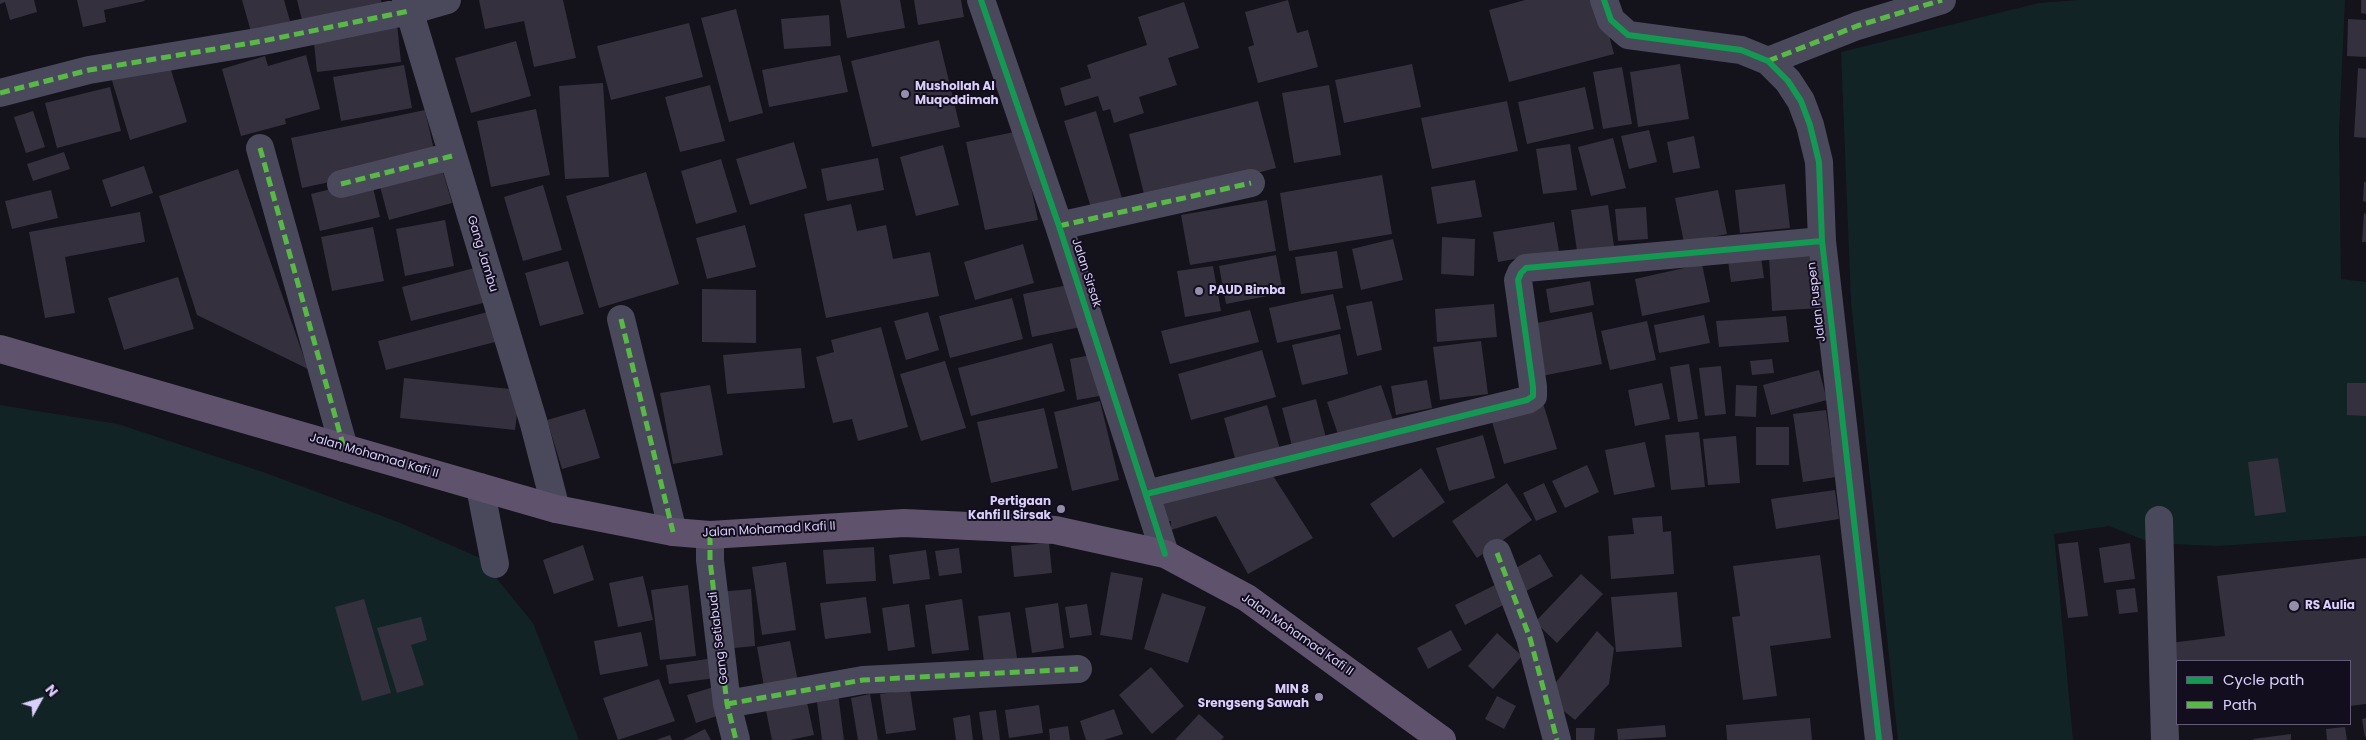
<!DOCTYPE html>
<html>
<head>
<meta charset="utf-8">
<style>
  body { margin:0 }
  #map { position:relative; width:2366px; height:740px; overflow:hidden; background:#14121a; font-family:Poppins,sans-serif }
  canvas { display:block }
  .legend { position:absolute; left:2176px; top:660px; width:175px; height:65px; box-sizing:border-box; background:#130e1e; border:1px solid #635b76; margin:0; padding:6px 9px; list-style:none; font-size:15px; color:#dacffb }
  .legend li { display:flex; align-items:center; gap:10px; height:25px }
  .legend b { width:25px; border:1px solid #635b76 }
  .north { position:absolute; left:15px; top:675px; width:50px; height:50px; -webkit-text-stroke:4px #130e1e; paint-order:stroke; rotate:51deg; font-size:14px; font-weight:700; line-height:20px; text-align:center; color:#dacffb }
  .north::after { content:''; display:block; margin:auto; width:18px; height:22px; background:#dacffb; clip-path:polygon(50% 0,100% 100%,50% 72%,0 100%) }
</style>
</head>
<body>
<div id="map">
<canvas width="2366" height="740"></canvas>
<ul class="legend">
<li><b style="height:6px;background:#139951"></b>Cycle path</li>
<li><b style="height:6px;background:#58b947"></b>Path</li>
</ul>
<div class="north">N</div>
</div>
<script>
const context = document.querySelector('canvas').getContext('2d');
context.lineJoin = 'round';
function paint(path, color) {
  context.fillStyle = color;
  context.fill(path, 'evenodd');
}
function toPath(rows) {
  const path = new Path2D();
  for (const r of rows) {
    path.moveTo(r[0], r[1]);
    for (let i = 2; i < r.length; i += 2) path.lineTo(r[i], r[i + 1]);
  }
  return path;
}
function stroke(path, color, width, dash) {
  context.strokeStyle = color;
  context.lineWidth = width;
  context.lineCap = dash ? 'butt' : 'round';
  context.setLineDash(dash || []);
  context.stroke(path);
}
function drawText(font, color, halo, rows, align = 'center') {
  context.font = font + ' Poppins,sans-serif';
  context.lineWidth = 4;
  context.setLineDash([]);
  context.textBaseline = 'middle';
  context.strokeStyle = halo;
  context.fillStyle = color;
  for (const [text, x, y, turn = 0] of rows) {
    context.save();
    context.translate(x, y);
    context.rotate((+turn || 0) * Math.PI / 180);
    context.textAlign = isNaN(turn) ? turn : align;
    if (halo) context.strokeText(text, 0, 0);
    context.fillText(text, 0, 0);
    context.restore();
  }
}
const green = toPath([
  [2080,0,2345,0,2339,131,2341,279,2366,282,2366,536,2218,546,2152,543,2109,526,2054,534,2073,740,1898,740,1851,302,1841,52,2039,3],
  [0,405,118,424,263,472,398,522,480,558,533,623,579,740,0,740]
]);
const building = toPath([
  [0,0,34,0,37,12,10,20,5,2,0,4],
  [77,0,144,0,145,1,104,10,106,22,83,27],
  [242,0,284,0,290,21,251,32],
  [297,0,381,0,383,10,304,28],
  [479,0,563,0,576,58,534,67,524,21,485,29],
  [840,0,900,0,905,28,847,38],
  [914,0,961,0,964,17,918,25],
  [1288,0,1297,33,1308,30,1318,67,1258,83,1248,47,1254,45,1245,12],
  [1525,0,1600,0,1614,54,1509,82,1489,10],
  [2361,0,2366,0,2366,14,2361,13],
  [1184,2,1199,48,1168,58,1177,85,1139,97,1144,113,1114,123,1110,109,1103,111,1098,96,1065,106,1060,88,1091,78,1087,65,1147,45,1138,17],
  [736,9,763,113,729,122,701,18],
  [829,15,831,46,784,49,781,19],
  [2348,19,2366,20,2366,57,2347,56],
  [689,23,703,77,611,100,597,46],
  [397,24,401,62,317,72,313,33],
  [939,40,960,127,872,147,851,61],
  [516,41,531,96,471,113,455,58],
  [306,55,320,109,285,119,286,124,241,136,222,69,265,56,268,66],
  [840,55,848,92,769,107,762,70],
  [167,57,187,122,130,140,110,74],
  [1412,64,1421,107,1344,123,1335,80],
  [1680,64,1689,119,1638,127,1630,72],
  [404,65,412,108,341,121,333,77],
  [1622,67,1632,124,1603,129,1593,72],
  [2358,68,2366,69,2366,138,2354,137],
  [603,83,609,177,565,179,559,86],
  [710,85,725,141,680,152,665,97],
  [1329,85,1341,155,1294,163,1282,93],
  [110,87,121,131,57,148,45,103],
  [1585,87,1594,129,1527,144,1518,102],
  [1258,101,1276,168,1146,202,1129,134],
  [1507,101,1518,151,1432,169,1421,118],
  [536,109,550,175,491,187,477,121],
  [425,110,436,159,302,188,291,138],
  [33,111,45,147,26,153,14,117],
  [1096,111,1124,205,1093,214,1064,121],
  [1649,130,1657,162,1629,169,1621,136],
  [1019,131,1038,220,985,230,966,142],
  [1694,136,1700,168,1673,173,1667,142],
  [1613,138,1626,188,1591,196,1578,147],
  [794,142,807,188,750,205,736,159],
  [1570,144,1577,190,1543,194,1536,149],
  [943,145,959,205,916,216,900,157],
  [64,152,70,169,33,181,27,164],
  [878,158,884,190,827,201,821,169],
  [721,159,737,212,696,224,681,171],
  [440,162,452,203,389,220,378,179],
  [144,166,153,193,111,207,102,180],
  [238,169,308,369,197,315,159,196],
  [646,172,679,284,599,308,566,196],
  [1382,175,1392,234,1289,251,1280,193],
  [371,179,380,217,320,231,311,194],
  [1475,180,1482,217,1437,224,1431,187],
  [2364,182,2366,182,2366,202,2363,201],
  [1785,184,1790,228,1740,233,1735,190],
  [543,185,562,250,523,261,504,197],
  [51,190,58,218,12,229,5,201],
  [1718,190,1727,234,1684,243,1675,198],
  [1267,200,1276,251,1190,265,1181,215],
  [851,204,857,231,886,225,893,259,930,252,939,296,826,318,804,214],
  [1608,205,1614,246,1577,251,1571,210],
  [1646,207,1648,239,1618,241,1615,209],
  [140,212,145,242,65,257,75,313,45,318,29,232],
  [2364,213,2366,214,2366,242,2362,242],
  [445,220,454,266,405,276,396,229],
  [1554,222,1559,251,1498,262,1493,232],
  [745,225,756,267,707,279,696,238],
  [373,227,384,281,332,291,321,237],
  [1442,237,1475,239,1474,276,1441,274],
  [1393,239,1403,280,1361,290,1352,249],
  [1023,244,1034,283,975,300,964,262],
  [1337,251,1343,288,1301,294,1295,257],
  [1817,254,1820,308,1772,311,1769,257],
  [1276,255,1283,293,1226,304,1219,266],
  [1761,257,1764,278,1731,282,1728,261],
  [568,261,584,314,540,326,525,273],
  [1702,264,1710,302,1642,316,1635,279],
  [1213,266,1221,311,1185,317,1177,271],
  [478,267,487,302,411,321,402,287],
  [178,277,194,329,124,350,108,298],
  [1590,281,1594,305,1550,313,1546,289],
  [1073,284,1081,327,1032,337,1023,294],
  [702,289,756,290,756,343,702,342],
  [1333,294,1341,329,1277,343,1269,308],
  [1012,298,1023,339,950,358,939,316],
  [1372,301,1382,350,1357,356,1346,306],
  [1494,304,1497,337,1437,342,1435,309],
  [495,310,503,340,386,370,378,341],
  [1250,310,1259,342,1170,364,1161,331],
  [928,312,939,350,906,360,894,321],
  [1592,312,1602,364,1537,377,1527,325],
  [1704,315,1710,343,1659,353,1654,325],
  [1786,316,1789,342,1719,347,1716,321],
  [1647,321,1656,360,1610,370,1601,331],
  [881,327,908,427,858,441,852,419,833,423,816,357,834,352,831,340],
  [1340,334,1348,374,1302,385,1292,345],
  [1481,341,1488,394,1440,400,1433,347],
  [1052,343,1065,391,971,416,958,368],
  [801,348,805,388,727,394,723,355],
  [1262,350,1276,397,1191,420,1178,374],
  [1097,354,1105,395,1077,400,1070,359],
  [1772,359,1774,373,1752,375,1750,361],
  [945,361,966,428,921,441,900,374],
  [1689,364,1698,419,1678,422,1670,367],
  [1721,366,1726,414,1705,416,1699,368],
  [1819,370,1827,400,1771,415,1763,385],
  [404,378,520,390,515,430,400,418],
  [1427,380,1432,408,1396,415,1391,386],
  [1662,383,1670,419,1635,426,1628,390],
  [2347,383,2366,383,2366,416,2347,415],
  [710,385,723,455,673,464,660,393],
  [1381,385,1393,420,1339,437,1327,402],
  [1736,385,1757,386,1756,417,1735,416],
  [1316,399,1326,438,1292,446,1282,408],
  [1100,401,1119,480,1072,491,1054,412],
  [1543,403,1557,449,1504,464,1491,418],
  [1267,405,1280,449,1236,462,1224,418],
  [1044,408,1058,468,991,483,977,422],
  [585,409,600,458,562,469,547,420],
  [1826,410,1836,477,1803,482,1793,414],
  [1756,427,1789,427,1789,465,1756,465],
  [1699,432,1705,487,1671,490,1665,435],
  [1483,435,1495,478,1449,491,1436,448],
  [1736,436,1740,483,1708,485,1703,439],
  [1645,442,1655,487,1614,495,1605,450],
  [2278,458,2286,512,2255,516,2248,462],
  [1587,465,1599,492,1565,508,1552,481],
  [1268,468,1313,538,1248,574,1216,516,1171,530,1171,521,1156,521,1155,493],
  [1421,468,1445,502,1393,538,1370,504],
  [1507,483,1532,520,1477,558,1452,521],
  [1544,483,1557,512,1536,521,1523,493],
  [1835,490,1839,519,1776,529,1771,499],
  [1662,516,1663,532,1671,531,1674,574,1611,579,1608,536,1634,534,1632,518],
  [2078,542,2088,616,2068,618,2058,544],
  [1049,543,1052,573,1014,577,1011,546],
  [2130,543,2135,579,2104,583,2099,548],
  [583,545,594,580,554,594,543,560],
  [874,547,876,581,826,584,823,550],
  [959,548,962,573,939,576,935,551],
  [926,550,930,579,893,584,889,555],
  [1540,554,1553,576,1521,594,1509,572],
  [1820,555,1831,638,1770,646,1777,696,1743,700,1732,617,1740,616,1733,566],
  [2366,558,2366,704,2350,706,2350,661,2177,661,2177,694,2170,643,2225,636,2217,576],
  [786,562,796,630,762,635,752,567],
  [1111,572,1143,578,1132,640,1100,635],
  [1581,574,1603,594,1557,643,1535,622],
  [643,576,653,620,618,627,609,583],
  [1499,583,1509,602,1465,625,1455,605],
  [688,585,696,656,660,660,651,590],
  [2135,588,2138,612,2119,614,2116,590],
  [751,589,755,646,724,649,719,592],
  [1677,592,1682,647,1616,652,1611,597],
  [1162,593,1206,607,1188,663,1144,649],
  [866,597,871,633,825,639,820,603],
  [364,599,391,693,362,701,335,607],
  [962,599,969,650,932,654,925,605],
  [1058,603,1064,648,1032,653,1025,608],
  [909,604,915,647,888,651,882,608],
  [1087,604,1092,635,1070,638,1065,607],
  [1010,612,1017,658,984,662,978,616],
  [421,617,427,640,411,645,424,685,397,693,377,628],
  [1451,630,1462,650,1428,669,1417,648],
  [1597,631,1614,648,1609,684,1575,720,1545,696],
  [641,632,648,666,600,675,594,641],
  [1497,633,1522,656,1493,689,1468,666],
  [790,641,798,682,764,687,757,647],
  [714,658,716,678,669,684,666,665],
  [1151,667,1184,706,1152,734,1119,695],
  [659,679,675,721,618,740,603,698],
  [714,687,723,714,696,723,687,695],
  [910,690,916,730,886,734,880,694],
  [805,693,814,735,790,740,772,740,764,701],
  [838,693,844,740,822,740,816,695],
  [870,694,878,740,858,740,851,698],
  [1497,696,1516,706,1504,729,1485,719],
  [1039,705,1043,733,1009,738,1005,710],
  [1114,709,1123,734,1104,740,1086,740,1080,721],
  [996,710,1000,740,983,740,979,712],
  [1199,714,1224,737,1221,740,1175,740],
  [970,715,973,740,956,740,953,718],
  [1810,718,1812,740,1727,740,1726,725],
  [2366,718,2366,737,2365,737,2362,719],
  [1665,725,1666,737,1618,740,1617,729],
  [1068,726,1070,740,1050,740,1049,729],
  [2345,727,2347,740,2327,740,2326,729],
  [1576,728,1595,728,1594,740,1576,740],
  [705,729,711,740,683,740],
  [2291,734,2291,740,2254,740,2253,739],
  [670,735,672,740,656,740]
]);
const minor = toPath([
  [406,0,534,424,556,509],
  [981,0,1059,226,1165,554],
  [1604,0,1611,20,1628,35,1741,50,1768,61,1788,81,1801,101,1810,125,1819,162,1822,241,1879,740],
  [1768,61,1857,26,1942,0],
  [0,93,89,70,263,41,409,11,447,0],
  [260,148,344,448],
  [341,184,452,156],
  [1059,226,1251,183],
  [621,319,673,532],
  [480,487,495,564],
  [1146,494,1527,400,1533,396,1533,387,1518,280,1521,273,1526,268,1822,241],
  [2159,520,2165,740],
  [710,535,710,560,727,704,736,740],
  [1497,553,1530,638,1557,740],
  [727,704,863,680,1078,669]
]);
const major = toPath([
  [0,349,556,509,673,532,710,535,904,523,1055,530,1165,554,1247,598,1442,740]
]);
const quiet = toPath([
  [1768,61,1857,26,1942,0],
  [0,93,89,70,263,41,409,11],
  [260,148,344,448],
  [341,184,452,156],
  [1059,226,1251,183],
  [621,319,673,532],
  [710,535,710,560,727,704,736,740],
  [1497,553,1530,638,1557,740],
  [727,704,863,680,1078,669]
]);
const cycleway = toPath([
  [981,0,1059,226,1165,554],
  [1604,0,1611,20,1628,35,1741,50,1768,61,1788,81,1801,101,1810,125,1819,162,1822,241,1879,740],
  [1146,494,1527,400,1533,396,1533,387,1518,280,1521,273,1526,268,1822,241]
]);
const markers = [
  [905,94,5,"#958dac"],
  [1199,291,5,"#958dac"],
  [1061,509,5,"#958dac"],
  [2294,606,6,"#958dac"],
  [1319,697,5,"#958dac"]
];
const poiNames = [
  ["Mushollah Al",915,87],
  ["Muqoddimah",915,101],
  ["PAUD Bimba",1209,291],
  ["Pertigaan",1051,502,"right"],
  ["Kahfi II Sirsak",1051,516,"right"],
  ["RS Aulia",2305,606],
  ["MIN 8",1309,690,"right"],
  ["Srengseng Sawah",1309,704,"right"]
];
const streetNames = [
  ["Gang Jambu",482,254,73],
  ["Jalan Sirsak",1086,273,72],
  ["Jalan Puspen",1817,302,-97],
  ["Jalan Mohamad Kafi II",374,456,16],
  ["Jalan Mohamad Kafi II",769,530,-3],
  ["Jalan Mohamad Kafi II",1297,635,35],
  ["Gang Setiabudi",719,638,-97]
];
paint(green, '#122326');
paint(building, '#34303d');
stroke(minor, '#4a485b', 28);
stroke(major, '#5f526c', 28);
stroke(quiet, '#58b947', 5, [10, 5]);
stroke(cycleway, '#139951', 6);
for (const [x, y, r, color] of markers) {
  const dot = new Path2D();
  dot.arc(x, y, r, 0, 2 * Math.PI);
  context.fillStyle = color;
  context.fill(dot);
  stroke(dot, '#130e1e', 2);
}
drawText('bold 12px', '#dacffb', '#130e1e', poiNames, 'left');
drawText('12px', '#dacffb', '#130e1e', streetNames);
</script>
</body>
</html>
